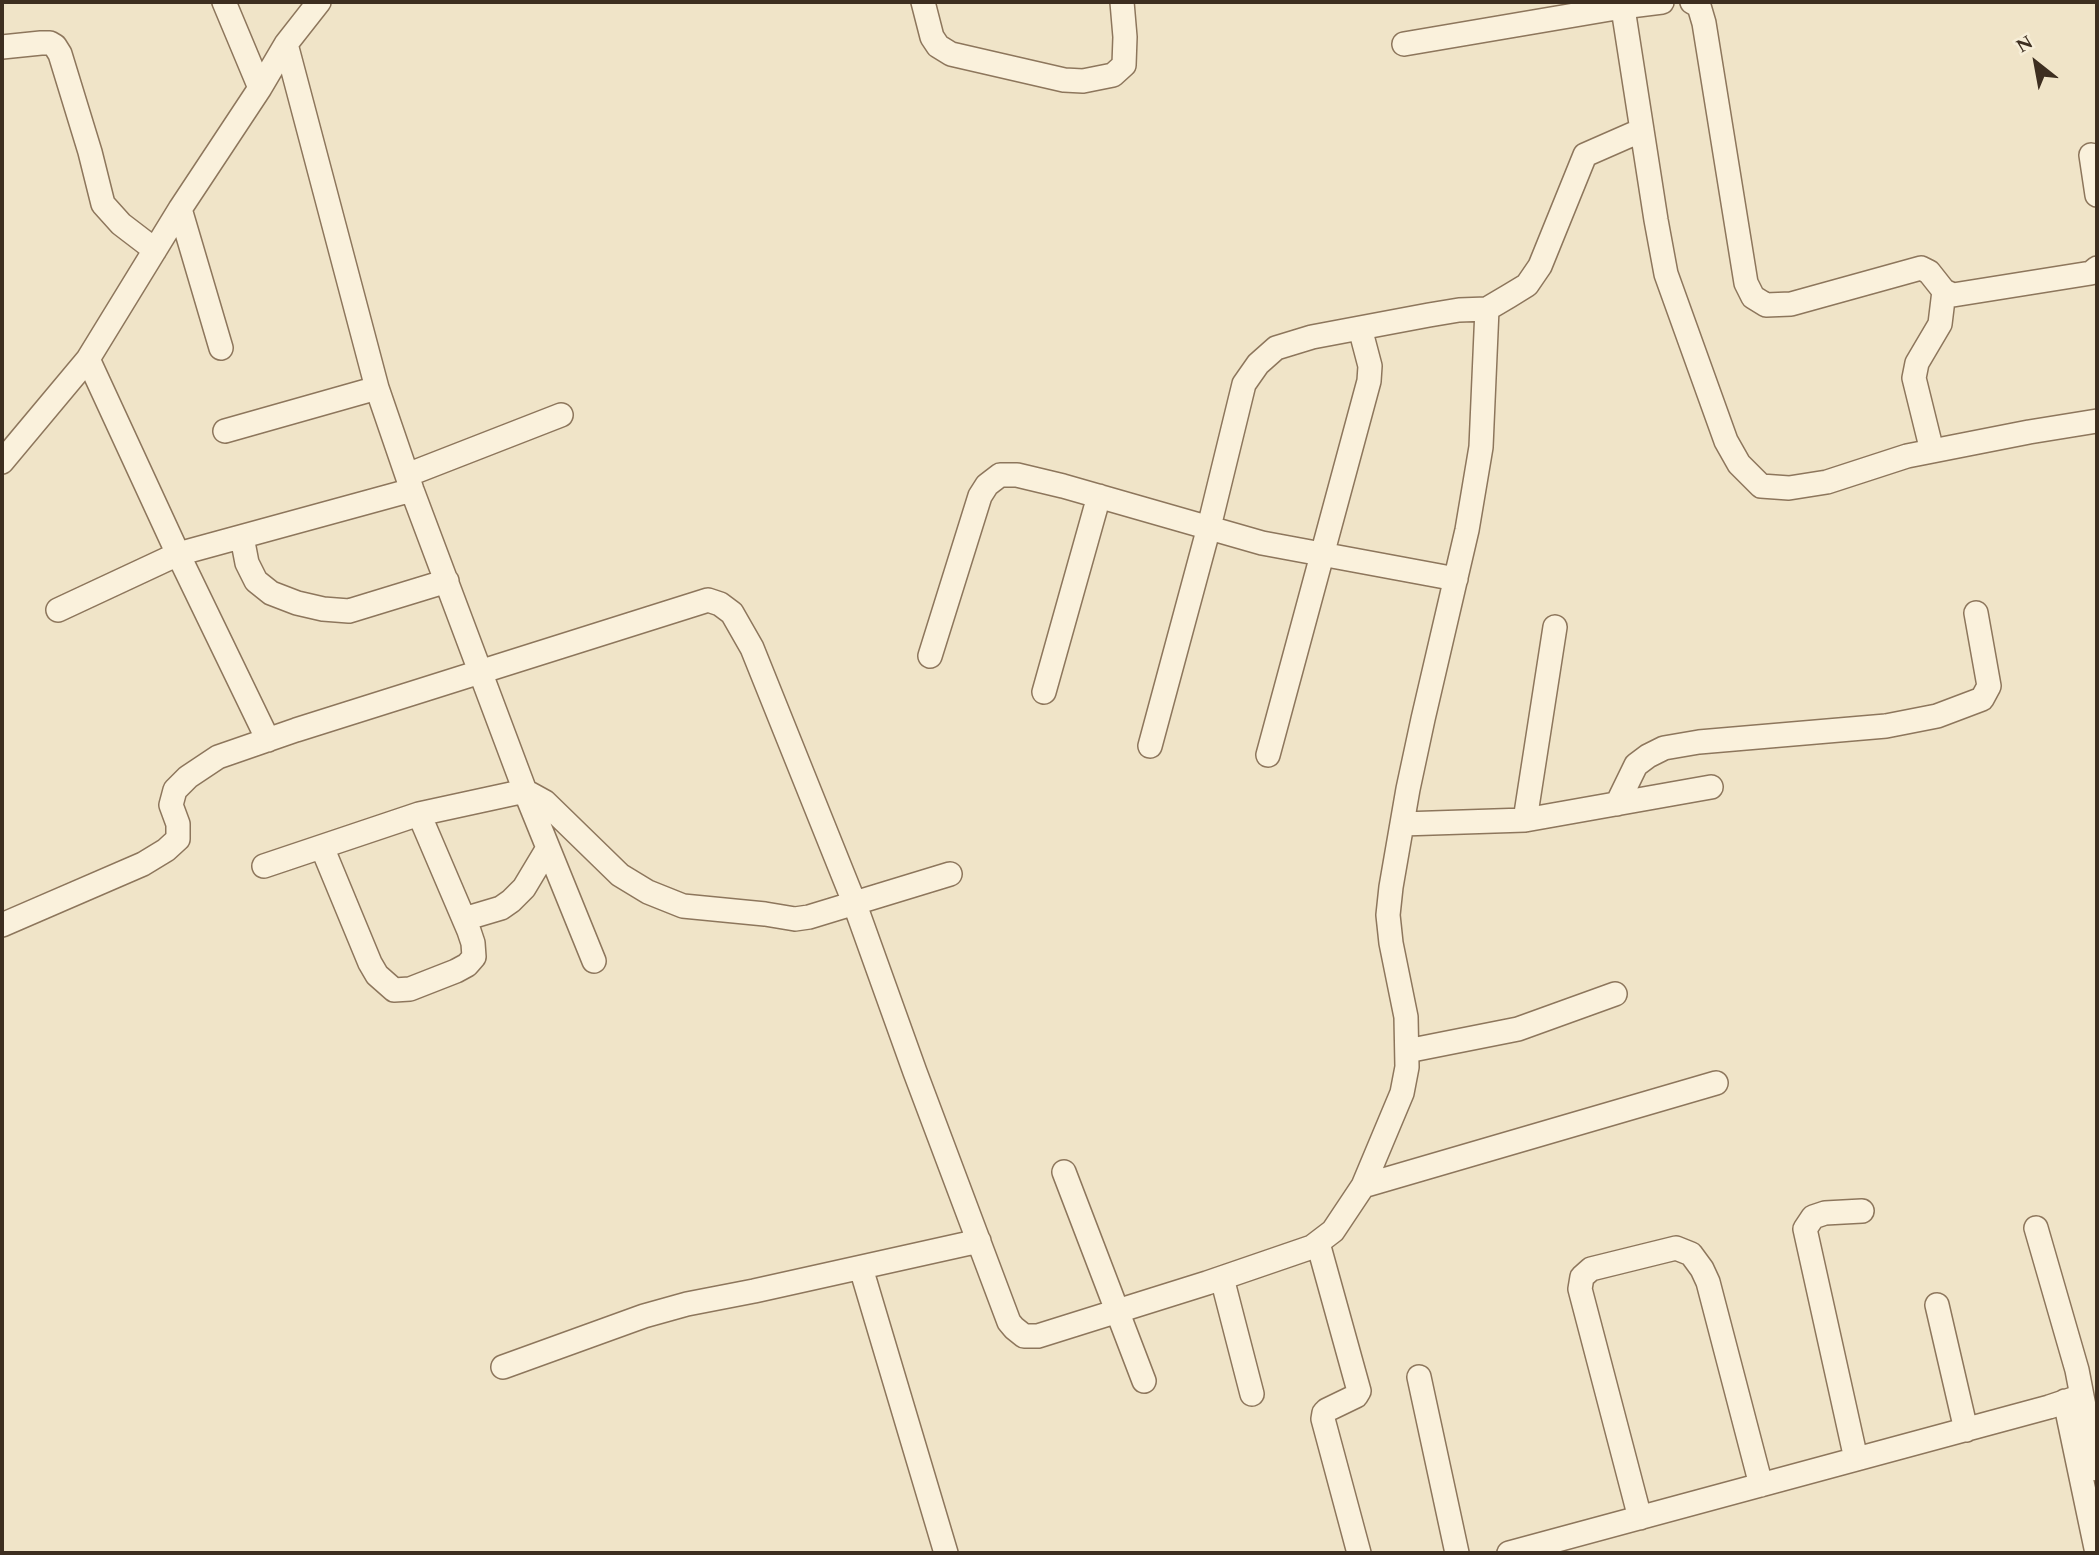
<!DOCTYPE html>
<html>
<head>
<meta charset="utf-8">
<style>
  body { margin:0 }
  #map { position:relative; width:2099px; height:1555px; overflow:hidden; background:#f0e4c8; font-family:Spectral,serif }
  canvas { display:block }
  .frame { position:absolute; inset:0; border:4px solid #3d2e20; pointer-events:none }
  .north { position:absolute; left:2001px; top:28px; width:70px; height:70px; -webkit-text-stroke:5px #f7eed8; paint-order:stroke; rotate:329deg; font-size:19px; font-weight:700; line-height:28px; text-align:center; color:#3d2e20 }
  .north::after { content:''; display:block; margin:auto; width:24px; height:32px; background:#3d2e20; clip-path:polygon(50% 0,100% 100%,50% 72%,0 100%) }
</style>
</head>
<body>
<div id="map">
<canvas width="2099" height="1555"></canvas>
<div class="frame"></div>
<div class="north">N</div>
</div>
<script>
const context = document.querySelector('canvas').getContext('2d');
context.lineJoin = 'round';
function toPath(rows) {
  const path = new Path2D();
  for (const r of rows) {
    path.moveTo(r[0], r[1]);
    for (let i = 2; i < r.length; i += 2) path.lineTo(r[i], r[i + 1]);
  }
  return path;
}
function stroke(path, color, width, dash) {
  context.strokeStyle = color;
  context.lineWidth = width;
  context.lineCap = dash ? 'butt' : 'round';
  context.setLineDash(dash || []);
  context.stroke(path);
}
const minor = toPath([
  [224,2,260,88],
  [923,2,932,37,938,46,951,54,1064,80,1083,81,1113,75,1124,65,1125,37,1122,2],
  [1622,2,1656,220,1666,274,1726,441,1739,464,1761,486,1789,488,1827,482,1907,456,2029,432,2097,421],
  [1692,2,1699,6,1704,23,1746,283,1753,297,1766,305,1791,304,1921,268,1929,272,1944,291,1953,295,2091,273,2097,268],
  [286,44,377,388,412,490,525,791,594,961],
  [1404,44,1622,7,1662,2],
  [2,47,41,43,50,43,55,46,60,54,90,152,103,204,121,224,155,250],
  [2091,155,2097,195],
  [180,209,221,348],
  [88,359,178,554,268,740],
  [225,431,377,388],
  [1932,451,1914,378,1917,363,1940,324,1944,291],
  [2,462,88,359,180,209,260,88,286,44,319,2],
  [407,475,561,415],
  [242,537,247,563,256,581,271,593,297,603,323,609,349,611,447,581],
  [58,610,178,554,412,490],
  [930,656,980,496,987,485,1000,475,1017,475,1063,486,1262,543,1456,579],
  [1044,692,1099,496],
  [1150,746,1209,527,1244,384,1258,364,1276,348,1312,337,1429,315,1459,310,1487,309,1509,296,1527,285,1540,266,1585,155,1642,130],
  [1268,755,1369,381,1370,366,1360,328],
  [1617,804,1636,765,1648,756,1664,748,1699,742,1886,726,1937,716,1982,699,1989,686,1976,613],
  [1525,820,1555,627],
  [1402,824,1525,820,1711,787],
  [322,847,370,963,377,975,394,990,410,989,456,971,467,965,474,957,473,943,469,931,419,814],
  [264,866,419,814,525,791,545,802,620,875,648,892,683,906,765,914,795,919,809,917,950,874],
  [464,919,501,908,511,901,524,888,548,848],
  [2,925,143,864,166,850,178,839,178,824,171,805,175,790,188,777,218,757,296,730,708,600,720,604,732,613,752,648,854,902,915,1072,1009,1322,1014,1328,1024,1336,1038,1336,1207,1283,1312,1247,1333,1231,1363,1186,1402,1093,1407,1067,1406,1017,1391,943,1388,915,1391,887,1408,789,1423,719,1467,530,1481,447,1487,309],
  [1407,1051,1518,1029,1615,994],
  [1064,1172,1144,1381],
  [1363,1186,1716,1083],
  [1318,1243,1359,1391,1356,1396,1327,1410,1324,1413,1323,1419,1359,1553],
  [861,1268,946,1553],
  [1222,1278,1252,1394],
  [1937,1305,1966,1430],
  [503,1367,644,1316,687,1304,754,1291,979,1241],
  [1419,1377,1457,1553],
  [2082,1396,2097,1469],
  [2065,1401,2097,1553],
  [1856,1459,1805,1229,1813,1217,1825,1213,1862,1211],
  [1640,1518,1580,1289,1582,1277,1591,1269,1676,1248,1691,1254,1702,1269,1708,1282,1761,1485],
  [1509,1553,2049,1407,2082,1396,2077,1370,2036,1228]
]);
stroke(minor, '#8d765c', 26);
stroke(minor, '#faf1dc', 23);
</script>
</body>
</html>
